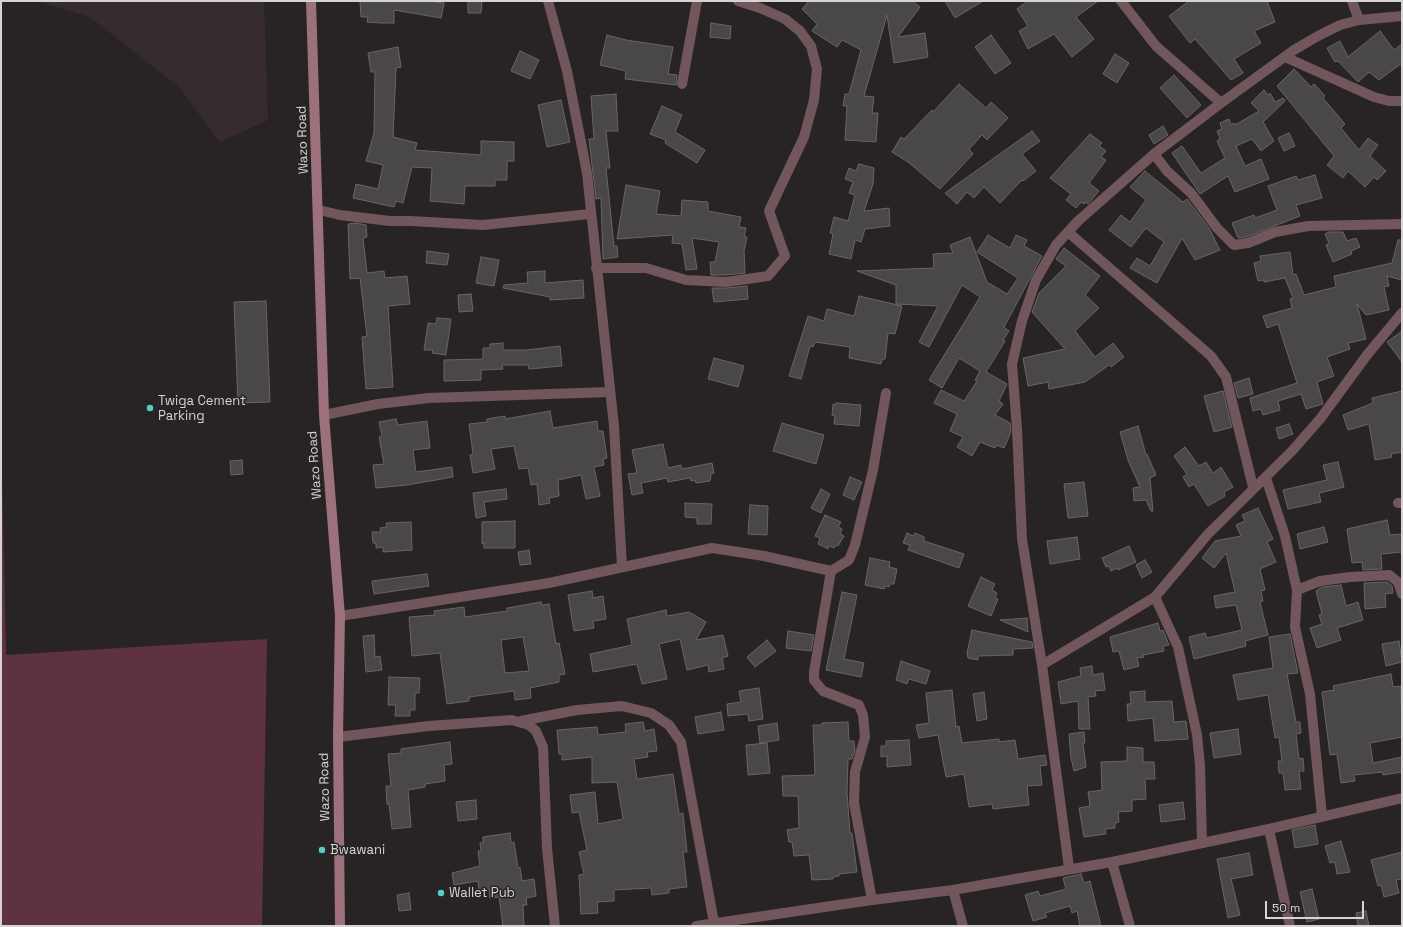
<!DOCTYPE html>
<html>
<head>
<meta charset="utf-8">
<style>
  body { margin:0 }
  #map { position:relative; width:1403px; height:927px; overflow:hidden; background:#282425; font-family:"Space Grotesk",sans-serif }
  canvas { display:block }
  .frame { position:absolute; inset:0; border:2px solid #d5d3d3; pointer-events:none }
  .scale { position:absolute; left:1265px; top:901px; width:99px; height:18px; box-sizing:border-box; border:2px solid #d5d3d3; border-top:0; padding-left:5px; font-size:12px; line-height:14px; white-space:nowrap; color:#d5d3d3; -webkit-text-stroke:3px #282425; paint-order:stroke }
</style>
</head>
<body>
<div id="map">
<canvas width="1403" height="927"></canvas>
<div class="frame"></div>
<div class="scale">50 m</div>
</div>
<script>
const context = document.querySelector('canvas').getContext('2d');
context.lineJoin = 'round';
function paint(path, color) {
  context.fillStyle = color;
  context.fill(path, 'evenodd');
}
function toPath(rows) {
  const path = new Path2D();
  for (const r of rows) {
    path.moveTo(r[0], r[1]);
    for (let i = 2; i < r.length; i += 2) path.lineTo(r[i], r[i + 1]);
  }
  return path;
}
function stroke(path, color, width, dash) {
  context.strokeStyle = color;
  context.lineWidth = width;
  context.lineCap = dash ? 'butt' : 'round';
  context.setLineDash(dash || []);
  context.stroke(path);
}
function drawText(font, color, halo, rows, align = 'center') {
  context.font = font + ' "Space Grotesk",sans-serif';
  context.lineWidth = 3;
  context.setLineDash([]);
  context.textBaseline = 'middle';
  context.strokeStyle = halo;
  context.fillStyle = color;
  for (const [text, x, y, turn = 0] of rows) {
    context.save();
    context.translate(x, y);
    context.rotate((+turn || 0) * Math.PI / 180);
    context.textAlign = isNaN(turn) ? turn : align;
    if (halo) context.strokeText(text, 0, 0);
    context.fillText(text, 0, 0);
    context.restore();
  }
}
const built = toPath([
  [37,1,264,1,268,120,220,142,179,87,90,17]
]);
const green = toPath([
  [1,431,6,655,267,639,262,926,1,926]
]);
const building = toPath([
  [360,1,430,1,444,3,441,18,394,10,394,23,381,23,367,22,368,17,361,17,360,1],
  [468,1,482,1,481,13,468,13,468,1],
  [809,1,913,1,920,7,898,37,925,33,928,57,894,63,887,15,864,96,874,97,872,113,878,113,876,142,845,140,847,106,843,106,845,94,849,94,861,50,842,40,837,47,812,31,817,24,802,9,809,1],
  [945,1,983,1,955,18,945,1],
  [1028,1,1098,1,1076,17,1094,39,1072,57,1054,34,1028,49,1019,31,1028,26,1017,9,1028,1],
  [1189,1,1267,1,1275,22,1254,31,1261,43,1234,59,1243,73,1231,80,1195,39,1190,43,1169,16,1189,1],
  [711,23,731,26,730,39,710,37,711,23],
  [1380,31,1394,50,1402,44,1402,63,1379,80,1369,72,1358,82,1338,61,1335,62,1327,48,1340,41,1348,57,1380,31],
  [607,35,626,40,673,47,668,74,677,75,676,85,625,79,626,71,600,65,607,35],
  [991,35,1011,63,995,74,975,47,991,35],
  [398,47,401,67,396,68,393,137,417,143,415,150,481,155,481,141,514,142,514,161,507,161,507,180,495,180,495,186,465,186,464,204,430,201,432,168,412,167,403,203,396,201,394,207,353,198,356,184,378,189,383,165,366,161,374,133,375,72,371,72,368,53,398,47],
  [520,51,539,60,530,79,511,71,520,51],
  [1115,54,1129,63,1117,83,1103,74,1115,54],
  [1294,69,1311,87,1314,84,1325,96,1323,98,1345,124,1341,128,1359,150,1368,138,1378,145,1370,156,1386,171,1377,180,1374,177,1365,187,1348,171,1343,178,1327,165,1334,156,1277,86,1294,69],
  [1174,75,1201,105,1187,118,1160,88,1174,75],
  [959,84,986,108,991,102,1008,118,987,140,982,135,969,149,973,154,940,189,908,162,892,152,901,137,904,139,932,110,933,112,959,84],
  [1264,90,1268,95,1270,93,1275,102,1283,98,1285,101,1263,122,1274,141,1261,151,1252,139,1236,146,1245,166,1261,159,1269,179,1235,192,1228,176,1200,194,1172,153,1182,146,1201,173,1225,158,1217,141,1220,139,1217,131,1222,129,1220,123,1229,119,1231,125,1234,123,1235,125,1259,111,1251,103,1264,90],
  [616,94,618,131,606,131,610,168,606,168,614,246,617,246,618,257,603,259,601,198,596,199,589,139,594,139,591,96,616,94],
  [561,100,570,142,547,147,538,105,561,100],
  [662,106,682,115,675,132,705,150,697,163,665,143,666,140,650,134,662,106],
  [1163,126,1168,135,1154,144,1149,135,1163,126],
  [1032,131,1040,141,1022,154,1036,171,1023,181,1022,180,1000,203,984,187,974,198,967,192,957,204,945,193,1032,131],
  [1289,133,1295,146,1284,151,1278,138,1289,133],
  [1090,134,1102,143,1099,146,1106,151,1101,157,1106,160,1089,183,1099,191,1088,204,1086,202,1084,204,1081,202,1076,208,1066,200,1071,194,1050,178,1090,134],
  [859,164,874,168,873,184,864,211,889,208,890,226,865,229,861,242,855,240,851,259,829,254,833,234,830,233,834,217,848,221,855,195,849,193,853,182,845,179,849,168,856,171,859,164],
  [1145,171,1183,202,1187,199,1209,228,1220,250,1195,260,1182,238,1157,283,1130,268,1137,258,1150,266,1164,242,1146,228,1131,247,1109,230,1121,215,1130,222,1146,200,1130,187,1145,171],
  [1315,175,1322,198,1296,205,1300,216,1246,237,1238,238,1232,223,1254,215,1255,218,1277,210,1268,186,1296,176,1298,180,1315,175],
  [626,185,660,191,656,214,681,216,682,200,708,202,708,211,741,217,739,227,746,228,744,237,747,237,744,251,745,273,726,275,711,275,710,262,715,262,719,242,692,238,697,269,686,270,682,244,672,243,673,235,617,239,626,185],
  [356,223,366,225,367,237,363,238,367,273,384,271,385,278,407,276,410,304,388,306,393,387,366,389,362,337,367,336,360,278,350,279,348,224,356,223],
  [1329,232,1343,232,1347,241,1356,238,1360,247,1351,251,1352,254,1333,262,1326,245,1329,243,1325,234,1329,232],
  [988,235,1010,248,1016,235,1027,240,1024,246,1042,256,1004,327,1009,331,1003,340,1005,341,986,372,1007,384,999,401,1003,404,995,415,1010,423,1011,431,1008,439,1004,448,996,445,995,448,980,442,972,456,957,447,963,437,950,431,957,414,934,403,941,390,964,401,977,381,975,380,980,371,959,358,942,388,929,380,980,297,962,285,929,347,919,342,938,306,896,304,896,285,857,271,934,268,933,254,953,253,950,245,970,237,987,282,1007,294,1018,278,977,252,988,235],
  [1398,240,1402,240,1402,280,1387,276,1389,286,1384,287,1389,310,1366,315,1357,304,1366,339,1348,343,1350,349,1327,357,1334,376,1317,382,1323,404,1306,409,1301,394,1278,401,1280,410,1263,415,1261,409,1253,411,1250,398,1297,383,1278,324,1267,328,1263,316,1292,308,1290,299,1293,298,1285,278,1264,282,1264,280,1258,281,1254,263,1261,261,1260,256,1290,252,1293,275,1296,274,1304,295,1336,287,1334,276,1392,263,1398,240],
  [1064,248,1100,276,1085,295,1099,308,1075,331,1095,357,1113,343,1124,357,1111,367,1109,365,1085,382,1049,389,1048,382,1028,386,1023,358,1065,349,1032,312,1039,293,1066,266,1056,259,1064,248],
  [427,251,449,254,447,265,426,263,427,251],
  [481,257,499,260,494,286,476,283,481,257],
  [545,271,545,283,583,280,584,298,550,300,550,297,503,288,504,285,528,283,527,272,545,271],
  [747,286,748,299,714,302,712,288,727,288,747,286],
  [471,294,473,311,459,312,458,295,471,294],
  [859,296,902,306,895,334,888,333,885,359,882,359,881,364,849,358,850,347,815,342,813,347,810,346,801,379,789,376,808,316,824,321,827,309,854,316,859,296],
  [266,301,270,402,238,403,234,302,266,301],
  [437,318,451,319,446,355,432,353,433,350,424,350,428,323,436,324,437,318],
  [1402,331,1402,362,1387,342,1402,331],
  [503,343,503,350,527,350,560,346,562,366,529,369,528,365,502,365,503,369,481,370,481,380,444,381,444,360,483,359,483,348,490,348,490,344,503,343],
  [714,358,744,366,738,387,708,379,714,358],
  [1249,378,1253,394,1238,398,1234,383,1249,378],
  [1223,391,1232,427,1214,432,1204,396,1223,391],
  [1402,391,1402,452,1391,454,1392,457,1375,460,1369,424,1348,430,1343,415,1373,403,1372,398,1402,391],
  [836,403,861,405,859,426,834,424,835,416,832,415,833,404,836,405,836,403],
  [550,411,553,428,597,421,598,431,603,431,607,458,603,459,604,465,594,467,600,496,586,499,581,475,558,480,559,496,549,498,550,503,539,505,537,484,531,485,528,468,519,469,514,446,491,449,495,469,473,473,470,455,473,454,469,424,487,422,487,419,505,416,505,419,550,411],
  [396,419,398,425,427,421,430,448,413,450,416,472,452,467,453,477,407,485,376,488,373,465,384,464,379,437,382,436,379,422,396,419],
  [782,423,824,435,816,464,773,451,782,423],
  [1289,424,1293,434,1279,439,1276,428,1289,424],
  [1138,426,1146,455,1147,454,1156,475,1150,478,1153,511,1151,511,1146,500,1134,501,1133,488,1140,487,1128,460,1120,432,1138,426],
  [663,444,668,468,681,465,682,469,712,463,714,473,711,474,710,481,696,483,695,480,691,481,690,478,668,482,667,478,641,483,643,493,632,495,628,474,637,473,632,450,663,444],
  [1185,447,1199,466,1206,462,1213,473,1221,467,1233,487,1224,492,1225,496,1208,506,1194,484,1189,487,1183,477,1187,474,1174,456,1185,447],
  [242,460,243,474,231,475,230,461,242,460],
  [1338,462,1344,487,1319,493,1321,502,1288,509,1283,490,1327,480,1323,465,1338,462],
  [850,477,862,482,854,500,843,495,850,477],
  [1084,482,1088,516,1068,518,1064,484,1084,482],
  [506,489,507,499,484,502,486,516,476,518,473,493,506,489],
  [821,489,830,494,821,513,811,508,821,489],
  [685,503,712,504,711,524,697,524,697,518,685,517,685,503],
  [750,505,768,506,767,535,748,534,750,505],
  [1258,508,1273,539,1267,542,1276,562,1260,569,1265,590,1261,591,1263,601,1260,602,1268,635,1245,641,1246,646,1194,659,1189,637,1205,633,1207,638,1242,630,1236,605,1216,608,1214,596,1235,592,1226,553,1214,568,1202,558,1215,541,1241,536,1236,525,1245,521,1242,515,1258,508],
  [825,515,841,522,838,527,842,529,840,534,844,536,838,546,836,545,834,548,829,546,828,549,818,544,820,538,815,536,825,515],
  [1387,520,1390,535,1402,534,1402,552,1381,554,1382,569,1363,570,1362,562,1352,563,1347,529,1387,520],
  [515,521,515,548,484,548,484,543,482,544,482,522,515,521],
  [411,522,412,550,383,552,383,547,376,548,376,543,373,543,372,532,381,532,380,528,387,527,386,523,411,522],
  [1324,527,1328,542,1300,549,1297,534,1324,527],
  [907,533,913,536,915,533,924,537,924,541,964,554,959,568,908,550,910,545,903,543,907,533],
  [1077,537,1080,559,1050,564,1047,541,1077,537],
  [1129,546,1136,562,1118,570,1117,568,1111,571,1109,566,1106,567,1102,558,1129,546],
  [529,550,531,564,520,565,518,552,529,550],
  [870,558,890,562,889,567,897,569,894,584,890,584,889,587,885,586,884,589,865,585,870,558],
  [1145,560,1152,572,1142,578,1136,565,1145,560],
  [427,574,429,586,374,594,372,581,427,574],
  [981,577,995,584,992,590,997,593,995,598,998,599,991,616,968,606,981,577],
  [1387,582,1392,586,1393,593,1385,594,1386,607,1365,609,1364,583,1387,582],
  [1341,585,1346,606,1358,602,1363,620,1337,628,1341,640,1317,648,1310,628,1322,624,1319,615,1322,614,1316,591,1322,587,1341,585],
  [592,591,593,598,603,596,606,619,593,621,594,628,574,631,568,595,592,591],
  [842,592,857,595,844,659,864,663,861,677,826,670,842,592],
  [541,602,542,605,549,604,556,644,559,643,565,674,559,675,559,682,530,688,531,698,515,700,514,691,469,697,469,701,447,704,440,653,412,656,409,617,435,615,434,611,464,607,465,617,507,611,507,608,541,602],
  [523,637,529,671,505,673,501,640,523,637],
  [666,610,667,616,689,612,706,622,696,640,723,635,728,656,722,658,724,669,709,672,708,665,687,670,680,639,659,644,667,679,642,684,637,664,593,672,590,654,632,645,627,619,666,610],
  [1027,618,1028,632,1000,620,1027,618],
  [1158,623,1160,631,1163,630,1169,645,1163,646,1164,651,1143,655,1144,657,1137,658,1139,666,1124,670,1119,651,1113,652,1110,637,1158,623],
  [972,630,1032,642,1033,648,1013,649,1013,655,978,656,978,660,968,658,967,653,972,630],
  [788,631,814,635,811,651,786,648,788,631],
  [1290,634,1298,673,1287,674,1296,722,1300,722,1301,733,1296,734,1299,759,1303,758,1304,771,1299,771,1301,789,1285,790,1283,773,1279,773,1278,761,1282,761,1279,737,1275,738,1268,695,1238,700,1233,675,1273,668,1269,637,1290,634],
  [374,635,375,657,380,656,382,670,366,672,363,636,374,635],
  [767,640,776,651,755,667,747,657,767,640],
  [1399,641,1402,662,1386,666,1382,644,1399,641],
  [901,661,930,671,926,684,909,679,907,684,896,680,901,661],
  [1092,666,1093,675,1103,673,1105,690,1095,691,1096,696,1088,697,1090,729,1079,729,1078,701,1061,704,1058,682,1081,676,1080,668,1092,666],
  [1391,674,1393,687,1401,686,1402,737,1370,743,1373,763,1402,757,1402,772,1383,775,1382,772,1354,775,1355,781,1341,783,1337,754,1330,755,1322,692,1334,690,1333,686,1391,674],
  [389,677,420,678,419,693,415,693,415,710,410,710,410,716,395,716,396,705,388,705,389,677],
  [759,688,763,719,749,721,748,714,728,716,727,704,741,702,739,691,759,688],
  [952,690,956,727,959,726,962,743,999,739,999,742,1015,740,1018,759,1045,755,1047,765,1040,766,1042,785,1027,786,1029,805,993,809,992,804,969,807,964,774,946,777,938,735,919,738,916,725,929,723,926,693,952,690],
  [1145,691,1145,702,1172,701,1174,722,1186,721,1188,739,1155,741,1153,718,1128,721,1127,704,1131,704,1130,692,1145,691],
  [984,692,987,719,977,721,973,694,984,692],
  [721,712,724,730,698,734,695,717,721,712],
  [643,722,645,731,654,729,657,751,647,752,648,757,634,759,637,779,673,774,679,814,683,813,687,852,683,852,687,887,669,889,669,893,652,895,651,888,614,890,614,901,597,902,598,913,581,914,579,875,584,874,579,852,587,850,579,812,572,813,570,795,595,792,598,824,623,819,617,782,592,783,592,757,562,760,562,754,559,754,557,730,597,727,598,735,626,732,625,724,643,722],
  [848,722,849,741,854,741,855,750,852,759,848,759,847,792,850,833,852,833,857,872,839,874,839,876,833,877,833,879,812,880,809,855,794,856,792,842,789,842,787,830,799,828,798,796,783,796,782,776,815,775,813,725,822,725,822,723,848,722],
  [777,723,779,740,760,743,758,726,777,723],
  [1238,729,1241,754,1214,758,1210,733,1238,729],
  [1084,732,1085,743,1083,743,1086,767,1074,771,1071,758,1069,734,1084,732],
  [909,740,911,765,887,767,887,756,881,757,881,746,886,746,886,741,909,740],
  [450,742,452,764,444,765,445,781,425,784,425,787,408,790,411,827,392,829,389,804,387,804,386,786,391,786,388,754,401,753,401,749,450,742],
  [767,743,770,773,748,775,746,745,767,743],
  [1127,747,1143,748,1143,762,1154,762,1155,779,1145,779,1146,799,1132,800,1132,811,1118,812,1119,822,1115,823,1115,828,1105,829,1106,834,1084,837,1079,808,1090,806,1088,792,1102,790,1101,762,1127,761,1127,747],
  [476,800,477,819,458,821,456,802,476,800],
  [1183,802,1185,819,1161,822,1159,805,1183,802],
  [1315,825,1318,844,1295,848,1292,830,1315,825],
  [510,833,511,843,514,842,518,868,520,867,522,881,534,879,536,896,526,898,527,905,523,905,524,926,503,926,499,897,490,898,489,889,479,890,478,881,454,885,452,873,480,866,478,851,481,851,480,843,483,843,483,837,510,833],
  [1341,841,1350,872,1337,874,1335,862,1330,863,1325,846,1341,841],
  [1402,852,1402,879,1396,880,1399,893,1384,897,1381,885,1378,886,1371,860,1402,852],
  [1249,853,1253,875,1231,879,1240,915,1228,918,1217,859,1249,853],
  [1081,874,1084,883,1090,881,1101,926,1080,926,1077,911,1072,913,1070,906,1045,913,1047,917,1033,921,1025,895,1038,891,1040,896,1066,889,1063,878,1081,874],
  [1312,889,1319,919,1307,922,1300,892,1312,889],
  [409,893,411,910,399,911,397,895,409,893],
  [1366,911,1369,926,1358,926,1356,913,1366,911]
]);
const minor = toPath([
  [548,1,567,71,587,173,614,426,622,567],
  [1121,1,1156,46,1221,103],
  [1352,1,1359,20],
  [1285,57,1374,97,1389,101,1402,101],
  [682,84,697,1],
  [1154,154,1167,171,1191,193,1217,228,1234,245,1248,243,1275,232,1308,226,1402,224],
  [319,210,340,215,390,221,410,221,483,225,590,214],
  [1068,232,1211,356,1226,377,1253,487],
  [596,268,646,268,686,280,726,282,768,276,785,256,769,211,804,137,814,100,817,69,811,46,800,31,785,19,760,8,738,1],
  [324,415,378,404,429,398,610,392],
  [1266,478,1285,536,1297,590,1295,627,1310,694,1322,816],
  [1398,503,1402,503],
  [831,571,814,672,814,680,823,691,859,705,863,715,865,737,855,772,854,803,872,900],
  [1297,590,1320,581,1350,577,1389,575,1398,582,1402,594],
  [1155,597,1178,647,1197,735,1200,765,1202,843],
  [340,616,549,583,712,548,764,556,831,571,849,560,855,545,873,470,886,393],
  [1042,665,1155,597,1208,534,1292,451,1320,419,1367,355,1402,313],
  [521,721,577,710,622,706,651,713,669,725,681,742,714,923],
  [338,737,429,726,512,720,529,725,536,731,543,747,547,848,555,926],
  [1269,829,1290,926],
  [1112,862,1130,926],
  [1069,868,1042,665,1022,539,1017,429,1012,364,1022,321,1036,280,1056,245,1078,221,1154,154,1221,103,1294,50,1318,36,1340,25,1359,20,1402,16],
  [953,890,963,926],
  [696,926,872,900,953,890,1112,862,1269,829,1402,798]
]);
const secondary = toPath([
  [311,1,324,415,340,616,338,737,340,926]
]);
const markers = [
  [150,408,4,"#59cebe"],
  [322,850,4,"#59cebe"],
  [441,893,4,"#59cebe"]
];
const streetNames = [
  ["Wazo Road",303,140,-92],
  ["Wazo Road",315,465,-94],
  ["Wazo Road",325,787,-91]
];
const poiNames = [
  ["Twiga Cement",158,401],
  ["Parking",158,416],
  ["Bwawani",330,850],
  ["Wallet Pub",449,893]
];
paint(built, '#362c2e');
paint(green, '#5e333f');
paint(building, '#4a4748');
stroke(building, '#696566', 1);
stroke(minor, '#71565c', 10);
stroke(secondary, '#9c717b', 10);
for (const [x, y, r, color] of markers) {
  const dot = new Path2D();
  dot.arc(x, y, r, 0, 2 * Math.PI);
  context.fillStyle = color;
  context.fill(dot);
  stroke(dot, '#282425', 1.5);
}
drawText('13px', '#d5d3d3', '#282425', streetNames);
drawText('13px', '#d5d3d3', '#282425', poiNames, 'left');
</script>
</body>
</html>
